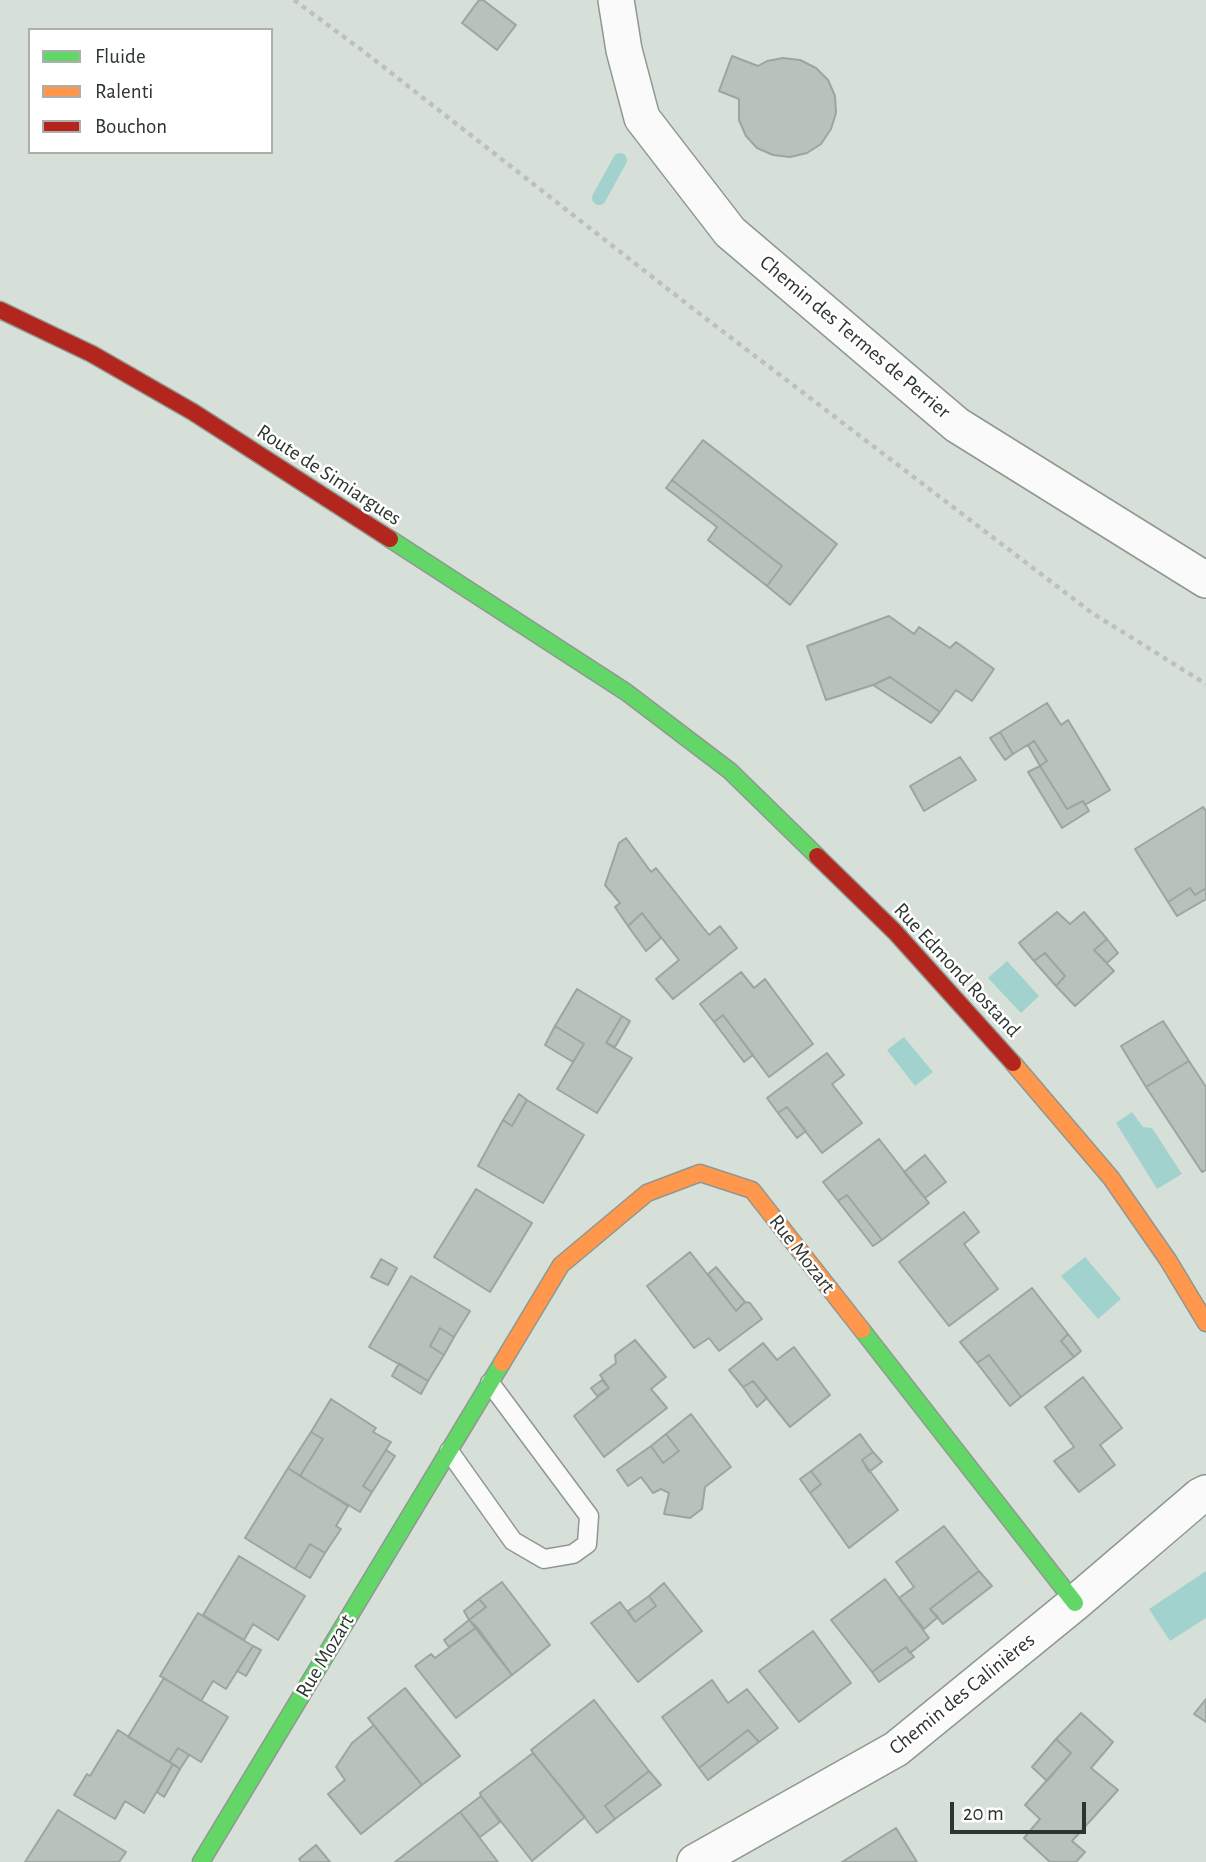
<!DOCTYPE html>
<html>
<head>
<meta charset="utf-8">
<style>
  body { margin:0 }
  #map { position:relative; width:1206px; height:1862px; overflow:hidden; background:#d6e0d8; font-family:"Alegreya Sans",sans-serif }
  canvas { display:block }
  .legend { position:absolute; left:28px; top:28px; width:245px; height:126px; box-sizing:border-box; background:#fff; border:2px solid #abaeac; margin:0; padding:9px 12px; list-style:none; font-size:21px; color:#2d352f }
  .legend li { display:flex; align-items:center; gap:14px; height:35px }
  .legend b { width:35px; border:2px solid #abaeac }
  .scale { position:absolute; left:950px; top:1802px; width:136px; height:32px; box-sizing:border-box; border:4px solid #2d352f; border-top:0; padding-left:9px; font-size:21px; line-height:24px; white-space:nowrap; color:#2d352f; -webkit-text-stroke:5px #fff; paint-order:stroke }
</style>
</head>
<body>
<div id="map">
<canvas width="1206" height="1862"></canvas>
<ul class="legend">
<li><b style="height:9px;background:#63d668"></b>Fluide</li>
<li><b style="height:9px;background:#ff974d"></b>Ralenti</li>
<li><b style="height:9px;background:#b3261e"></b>Bouchon</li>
</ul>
<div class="scale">20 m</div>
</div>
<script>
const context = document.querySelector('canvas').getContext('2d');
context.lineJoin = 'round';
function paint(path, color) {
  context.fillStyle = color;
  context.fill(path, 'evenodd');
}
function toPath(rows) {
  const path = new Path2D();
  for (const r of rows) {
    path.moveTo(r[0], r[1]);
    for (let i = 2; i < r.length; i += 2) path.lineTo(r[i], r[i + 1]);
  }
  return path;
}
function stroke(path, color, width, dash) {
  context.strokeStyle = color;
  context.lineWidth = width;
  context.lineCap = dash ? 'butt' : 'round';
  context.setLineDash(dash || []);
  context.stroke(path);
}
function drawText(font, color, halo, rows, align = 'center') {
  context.font = font + ' "Alegreya Sans",sans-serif';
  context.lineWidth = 5;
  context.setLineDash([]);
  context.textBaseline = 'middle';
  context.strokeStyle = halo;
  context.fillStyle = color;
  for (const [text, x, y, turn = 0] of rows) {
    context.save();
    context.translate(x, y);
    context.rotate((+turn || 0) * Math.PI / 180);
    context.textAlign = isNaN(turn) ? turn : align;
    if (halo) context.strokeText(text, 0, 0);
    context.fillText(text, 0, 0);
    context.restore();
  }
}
const water = toPath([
  [1007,961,1039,996,1021,1013,988,978],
  [904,1037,933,1072,915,1086,887,1050],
  [1132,1112,1143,1127,1152,1128,1182,1174,1157,1189,1116,1123],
  [1085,1257,1121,1299,1098,1319,1061,1276],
  [1206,1571,1206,1618,1170,1641,1149,1609]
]);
const stream = toPath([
  [599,198,620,160]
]);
const building = toPath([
  [479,0,483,0,516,25,497,50,462,23,479,0],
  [732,56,758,66,767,61,783,58,800,60,816,68,828,80,835,96,836,113,831,129,821,144,807,153,790,157,773,155,757,148,746,136,739,120,739,99,719,91,732,56],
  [703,440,837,544,790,605,767,586,782,566,672,480,703,440],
  [672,480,782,566,767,586,708,540,717,527,666,488,672,480],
  [889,616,914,634,919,627,950,648,956,642,994,669,972,701,956,690,940,712,890,677,873,685,826,700,807,646,889,616],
  [890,677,940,712,931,723,873,685,890,677],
  [1047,703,1061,725,1068,720,1110,790,1085,805,1083,801,1067,809,1040,766,1047,761,1034,741,1013,754,1000,732,1047,703],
  [1000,732,1013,754,1005,760,990,738,1000,732],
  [1034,741,1047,761,1040,766,1028,745,1034,741],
  [960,757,976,780,924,811,910,786,960,757],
  [1040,766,1067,809,1083,801,1089,811,1062,828,1028,772,1040,766],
  [1203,807,1206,811,1206,888,1195,895,1190,888,1168,902,1135,849,1203,807],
  [626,838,651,872,656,868,709,935,720,926,737,948,673,999,656,979,679,960,642,913,628,926,615,907,620,903,605,885,619,843,626,838],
  [1190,888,1195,895,1206,888,1206,899,1177,916,1168,902,1190,888],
  [1057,912,1070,924,1084,912,1107,939,1094,950,1114,971,1075,1006,1056,986,1065,976,1045,953,1034,961,1019,943,1057,912],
  [642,913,661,938,646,951,628,926,642,913],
  [1107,939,1118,953,1107,963,1094,950,1107,939],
  [1045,953,1065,976,1056,986,1034,961,1045,953],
  [741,972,754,988,765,979,813,1044,769,1077,723,1015,714,1022,700,1004,741,972],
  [577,989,622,1016,606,1043,632,1058,597,1113,557,1089,584,1044,555,1026,577,989],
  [723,1015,753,1055,744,1062,714,1022,723,1015],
  [622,1016,630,1021,615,1047,606,1043,622,1016],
  [1163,1021,1189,1061,1146,1087,1121,1046,1163,1021],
  [555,1026,584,1044,573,1062,545,1045,555,1026],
  [827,1053,844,1075,832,1084,862,1123,822,1153,787,1107,778,1113,767,1098,827,1053],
  [1189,1061,1206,1087,1206,1170,1202,1172,1146,1087,1189,1061],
  [519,1094,527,1100,512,1126,503,1120,519,1094],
  [527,1100,584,1135,543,1203,478,1166,503,1120,512,1126,527,1100],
  [787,1107,806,1131,797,1138,778,1113,787,1107],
  [879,1139,929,1203,882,1240,847,1195,838,1201,823,1182,879,1139],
  [925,1155,946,1182,925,1198,904,1172,925,1155],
  [476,1189,532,1223,490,1292,434,1257,476,1189],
  [847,1195,882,1240,873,1246,838,1201,847,1195],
  [964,1212,979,1232,964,1244,998,1289,949,1326,899,1262,964,1212],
  [690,1252,736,1311,745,1302,750,1303,762,1319,719,1351,709,1338,694,1348,647,1286,690,1252],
  [381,1259,397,1268,388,1285,371,1277,381,1259],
  [716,1267,745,1302,736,1311,708,1274,716,1267],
  [411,1276,470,1311,454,1337,440,1328,430,1346,444,1355,428,1381,369,1347,411,1276],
  [1032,1288,1068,1334,1061,1341,1074,1357,1021,1397,989,1355,977,1363,960,1342,1032,1288],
  [440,1328,454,1337,444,1355,430,1346,440,1328],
  [1068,1334,1081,1351,1074,1357,1061,1341,1068,1334],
  [635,1340,666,1377,651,1389,667,1408,604,1457,574,1416,609,1388,600,1375,616,1363,615,1355,635,1340],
  [763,1343,777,1360,794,1347,830,1395,790,1427,753,1381,743,1387,729,1370,763,1343],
  [989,1355,1021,1397,1010,1406,977,1363,989,1355],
  [399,1363,428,1381,421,1394,392,1376,399,1363],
  [1083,1377,1122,1428,1100,1445,1115,1465,1079,1492,1054,1461,1074,1447,1045,1407,1083,1377],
  [602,1380,609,1388,597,1396,591,1388,602,1380],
  [753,1381,767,1398,757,1407,743,1387,753,1381],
  [331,1399,376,1428,373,1432,391,1442,363,1486,372,1492,360,1512,300,1476,323,1439,311,1432,331,1399],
  [691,1414,731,1467,705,1487,702,1509,690,1518,664,1514,669,1493,661,1489,653,1493,641,1477,628,1486,617,1470,651,1446,663,1463,679,1451,666,1434,691,1414],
  [311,1432,323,1439,300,1476,288,1468,311,1432],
  [666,1434,679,1451,663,1463,651,1446,666,1434],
  [860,1434,873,1452,862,1460,898,1510,849,1548,810,1493,821,1484,811,1471,860,1434],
  [386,1450,395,1456,372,1492,363,1486,386,1450],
  [873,1452,882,1462,869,1472,862,1460,873,1452],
  [288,1468,348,1506,336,1526,341,1529,325,1553,310,1544,295,1569,245,1538,288,1468],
  [811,1471,821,1484,810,1493,800,1479,811,1471],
  [944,1526,979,1571,930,1609,938,1617,924,1629,899,1598,914,1587,896,1562,944,1526],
  [310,1544,325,1553,310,1578,295,1569,310,1544],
  [239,1556,305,1596,278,1640,253,1624,244,1640,203,1615,239,1556],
  [979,1571,992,1586,943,1624,930,1609,979,1571],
  [885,1579,929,1638,910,1653,906,1647,872,1672,831,1620,885,1579],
  [502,1582,550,1645,512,1675,469,1620,486,1607,479,1599,502,1582],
  [664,1583,702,1631,638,1682,591,1623,620,1602,635,1622,656,1606,649,1596,664,1583],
  [649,1596,656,1606,635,1622,628,1611,649,1596],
  [479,1599,486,1607,469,1620,464,1611,479,1599],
  [198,1613,253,1646,226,1689,213,1681,201,1701,160,1676,198,1613],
  [469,1620,477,1627,449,1647,444,1640,469,1620],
  [477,1627,512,1675,456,1718,415,1666,431,1654,435,1658,477,1627],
  [813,1631,851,1683,799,1722,759,1671,813,1631],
  [253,1646,261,1650,246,1676,237,1671,253,1646],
  [906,1647,914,1657,879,1682,872,1672,906,1647],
  [164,1678,228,1717,201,1762,178,1748,169,1762,128,1737,164,1678],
  [712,1680,728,1703,747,1689,778,1728,759,1742,748,1730,699,1768,662,1717,712,1680],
  [405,1688,460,1756,422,1785,368,1718,405,1688],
  [1206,1699,1206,1722,1194,1714,1206,1699],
  [594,1700,649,1771,605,1806,615,1819,597,1833,531,1750,594,1700],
  [1081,1713,1113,1742,1091,1768,1118,1790,1072,1841,1085,1852,1076,1862,1050,1862,1024,1838,1040,1819,1025,1805,1071,1753,1056,1739,1081,1713],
  [374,1725,422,1785,361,1834,328,1794,345,1780,336,1767,352,1743,374,1725],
  [118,1730,173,1764,144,1813,125,1801,115,1819,74,1795,87,1774,90,1776,118,1730],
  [748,1730,759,1742,708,1780,699,1768,748,1730],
  [1056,1739,1071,1753,1047,1781,1032,1767,1056,1739],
  [178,1748,189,1755,180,1769,169,1762,178,1748],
  [533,1753,585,1817,532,1861,481,1796,480,1793,533,1753],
  [173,1764,180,1769,164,1797,157,1792,173,1764],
  [649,1771,661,1785,615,1819,605,1806,649,1771],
  [481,1796,500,1822,480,1837,460,1812,481,1796],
  [58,1810,126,1852,119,1862,25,1862,58,1810],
  [460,1812,498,1862,395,1862,460,1812],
  [896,1828,917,1862,842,1862,896,1828],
  [316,1845,330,1862,301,1862,299,1859,316,1845]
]);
const path = toPath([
  [294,0,363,51,696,311,1092,613,1206,684]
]);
const lane = toPath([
  [449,1451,513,1541,544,1559,573,1554,587,1544,589,1516,490,1383]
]);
const street = toPath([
  [616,0,624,50,642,118,730,232,957,425,1206,580],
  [695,1862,896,1749,1075,1603,1200,1496,1206,1493]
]);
const fast = toPath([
  [390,539,626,692,730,771,817,856],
  [862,1330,1075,1603],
  [201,1862,502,1363]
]);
const slow = toPath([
  [1013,1063,1111,1178,1168,1260,1206,1323],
  [502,1363,561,1265,647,1193,700,1173,752,1190,862,1330]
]);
const jam = toPath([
  [0,310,92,354,193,412,390,539],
  [817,856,895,932,1013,1063]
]);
const streetNames = [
  ["Chemin des Termes de Perrier",855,337,40],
  ["Route de Simiargues",329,475,33],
  ["Rue Edmond Rostand",957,970,47],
  ["Rue Mozart",802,1254,52],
  ["Rue Mozart",325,1656,-59],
  ["Chemin des Calinières",962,1694,-39]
];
paint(water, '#a2d2ce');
stroke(stream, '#a2d2ce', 14);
paint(building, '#b8c2bc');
stroke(building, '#9ca59f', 2);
stroke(lane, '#909791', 21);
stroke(street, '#909791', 38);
stroke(fast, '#909791', 19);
stroke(slow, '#909791', 19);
stroke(jam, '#909791', 19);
stroke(path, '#bdc0be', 4.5, [5, 5]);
stroke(lane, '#f9faf9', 18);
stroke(street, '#f9faf9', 35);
stroke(fast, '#63d668', 16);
stroke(slow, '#ff974d', 16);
stroke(jam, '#b3261e', 16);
drawText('21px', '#2d352f', '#fff', streetNames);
</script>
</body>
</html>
